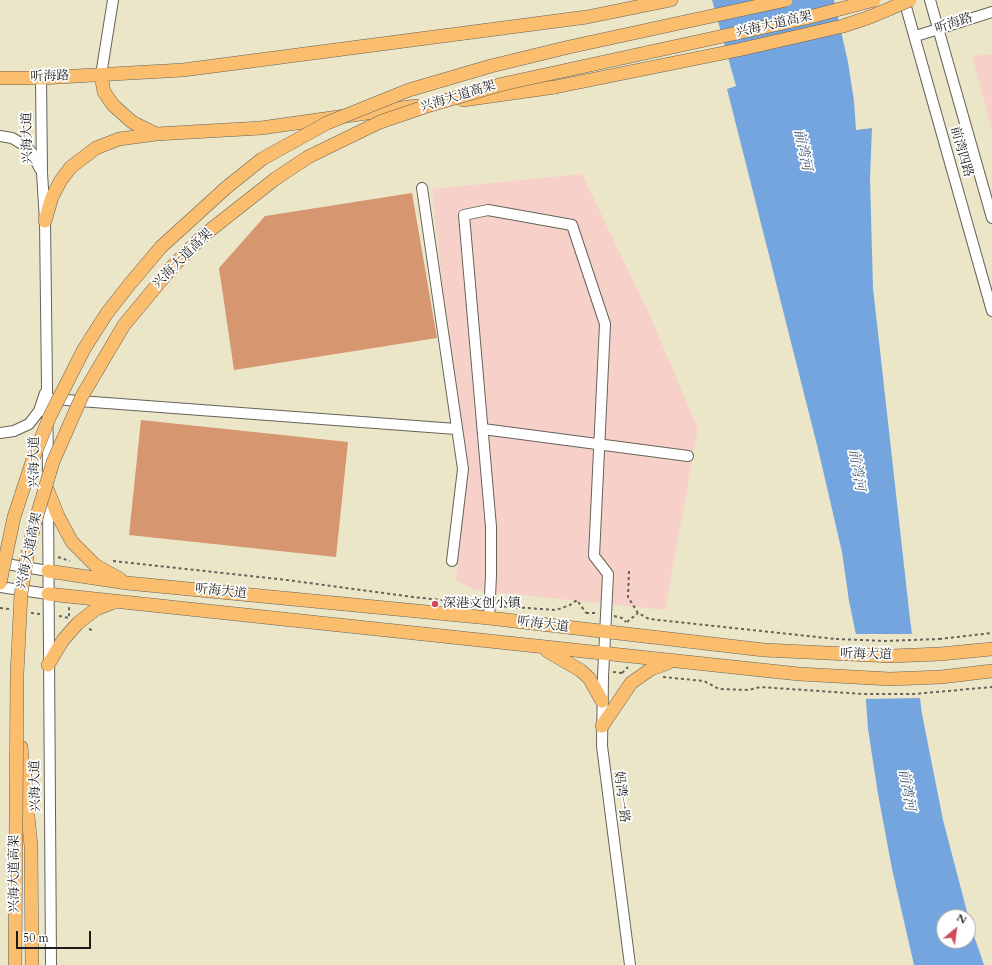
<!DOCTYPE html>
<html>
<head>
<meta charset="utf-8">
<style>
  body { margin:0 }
  #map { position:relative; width:992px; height:965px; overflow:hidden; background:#ece6c9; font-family:Cardo,serif }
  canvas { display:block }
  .north { position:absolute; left:936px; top:909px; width:40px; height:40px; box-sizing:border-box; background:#fff; border:1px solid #a4a4a4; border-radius:50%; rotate:29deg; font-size:11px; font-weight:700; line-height:16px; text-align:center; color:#1c1c1c }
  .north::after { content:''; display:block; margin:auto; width:14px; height:18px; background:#d1495b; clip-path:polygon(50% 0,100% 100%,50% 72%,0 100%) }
  .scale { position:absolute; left:16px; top:931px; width:75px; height:18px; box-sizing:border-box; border:2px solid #1c1c1c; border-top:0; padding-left:5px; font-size:12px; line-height:14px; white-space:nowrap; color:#1c1c1c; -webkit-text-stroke:3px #fff; paint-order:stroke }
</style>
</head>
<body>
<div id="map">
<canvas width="992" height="965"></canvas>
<div class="north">N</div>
<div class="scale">50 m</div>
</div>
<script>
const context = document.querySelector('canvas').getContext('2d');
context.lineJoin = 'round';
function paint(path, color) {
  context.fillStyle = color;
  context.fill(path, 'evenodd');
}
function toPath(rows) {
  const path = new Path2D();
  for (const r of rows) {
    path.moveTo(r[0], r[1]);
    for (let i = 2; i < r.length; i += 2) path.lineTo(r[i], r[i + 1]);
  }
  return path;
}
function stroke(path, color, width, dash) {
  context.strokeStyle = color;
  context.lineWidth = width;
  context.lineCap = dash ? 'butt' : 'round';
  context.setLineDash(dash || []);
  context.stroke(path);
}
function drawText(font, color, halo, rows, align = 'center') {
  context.font = font + ' Cardo,"Noto Serif SC",serif';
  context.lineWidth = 3.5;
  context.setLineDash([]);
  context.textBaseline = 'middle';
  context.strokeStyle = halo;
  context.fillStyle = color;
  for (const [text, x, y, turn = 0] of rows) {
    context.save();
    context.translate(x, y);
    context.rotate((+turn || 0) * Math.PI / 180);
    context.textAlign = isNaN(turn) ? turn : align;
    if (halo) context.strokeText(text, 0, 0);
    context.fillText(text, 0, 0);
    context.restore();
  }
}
const built = toPath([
  [992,54,992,130,972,56],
  [582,174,652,320,698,429,665,610,474,590,456,580,465,445,444,302,432,189]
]);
const water = toPath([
  [712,0,834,0,848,62,854,101,856,130,872,128,870,178,873,288,910,619,922,714,943,820,971,927,984,965,914,965,892,869,878,794,868,729,864,673,849,601,842,552,819,453,727,89,736,86],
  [944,917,968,917,968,941,944,941]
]);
const pier = toPath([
  [854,634,914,634,922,698,864,699,862,673]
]);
const building = toPath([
  [412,193,437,338,234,370,219,268,265,216],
  [141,420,348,442,336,557,129,535]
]);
const path = toPath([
  [58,557,70,561],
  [113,561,287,580,413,597,480,604],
  [629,571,628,597,638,613,649,619,836,639],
  [498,606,556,610,570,605,577,600,586,613],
  [0,608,9,609],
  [31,613,40,614],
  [586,613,596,613],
  [59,616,69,618,69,606],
  [614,616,622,618,626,622],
  [627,622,638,613],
  [89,629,94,631],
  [939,639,992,633],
  [613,672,622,673,624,675],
  [622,673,628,667],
  [663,677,704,681,719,689,749,690,760,687,863,694,914,694,992,687]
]);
const minor = toPath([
  [904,0,992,311],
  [930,0,992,218],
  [916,36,992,12],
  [101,75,113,0],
  [41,78,42,173,45,221,48,470],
  [0,136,12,138,27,147,32,153,40,169],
  [422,188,463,469,452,561],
  [53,399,456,429],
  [483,429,688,456],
  [0,433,14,431,29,424,39,411,45,393],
  [48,496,51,965],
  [0,563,48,571],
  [0,587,48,594],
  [489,618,491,575,491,527,464,215,488,210,572,225,605,324,594,556,608,574,603,677,602,746,630,965]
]);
const major = toPath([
  [101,75,104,92,113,105,132,122,156,134],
  [0,78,41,78,183,70,587,17,671,0],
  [463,100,555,87],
  [45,221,52,197,61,180,71,167,96,148,119,139,156,134,261,128,416,106],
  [48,491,58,516,72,542,95,565,120,579],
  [48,571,127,583,489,618,764,650,891,656,940,654,992,649],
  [48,594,799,674,890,679,941,677,992,671],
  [547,651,580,670,589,678,602,701],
  [48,665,63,640,78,623,96,609,112,603],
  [602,726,631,683,651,669,668,663],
  [21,747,31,846,32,965]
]);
const pathBridge = toPath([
  [836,639,885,641,939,639]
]);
const majorBridge = toPath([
  [555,87,738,50,843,26,870,17,910,0],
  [0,583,14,517,34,456,50,416,84,349,107,313,129,285,161,247,227,187,262,159,327,123,409,90,491,66,569,47,786,0],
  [15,965,17,674,21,594,27,556,35,522,53,462,82,396,124,325,173,266,204,235,275,179,308,157,380,122,427,106,503,84,806,18,874,0]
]);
const markers = [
  [435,604,4,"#d1495b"]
];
const streetNames = [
  ["听海路",954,24,-18],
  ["兴海大道高架",774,25,-13],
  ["听海路",50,77,-2],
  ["兴海大道高架",458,97,-17],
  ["兴海大道",28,138,-91],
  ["前湾四路",961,152,74],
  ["兴海大道高架",183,259,-45],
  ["兴海大道",35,462,-90],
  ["兴海大道高架",30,551,-78],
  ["听海大道",221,592,6],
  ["听海大道",543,625,7],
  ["听海大道",866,655,1],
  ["兴海大道",36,786,-91],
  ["妈湾一路",621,797,83],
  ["兴海大道高架",15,874,-90]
];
const poiNames = [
  ["深港文创小镇",443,604]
];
const waterNames = [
  ["前湾河",802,150,78],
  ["前湾河",856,470,81],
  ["前湾河",906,790,80]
];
paint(built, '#f7d1c9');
paint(water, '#75a5df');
paint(pier, '#ece6c9');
paint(building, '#d59670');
stroke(minor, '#656359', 12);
stroke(major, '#656359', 14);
stroke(path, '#656359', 2, [3, 3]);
stroke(minor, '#fff', 10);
stroke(major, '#fabe6e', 13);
stroke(majorBridge, '#656359', 14, []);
stroke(pathBridge, '#656359', 2, [3, 3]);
stroke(majorBridge, '#fabe6e', 13);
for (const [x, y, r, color] of markers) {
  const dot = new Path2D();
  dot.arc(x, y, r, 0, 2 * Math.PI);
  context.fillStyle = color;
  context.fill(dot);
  stroke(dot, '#fff', 1.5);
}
drawText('13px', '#1c1c1c', '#fff', streetNames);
drawText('13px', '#1c1c1c', '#fff', poiNames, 'left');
drawText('italic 14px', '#445a74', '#fff', waterNames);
</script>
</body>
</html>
